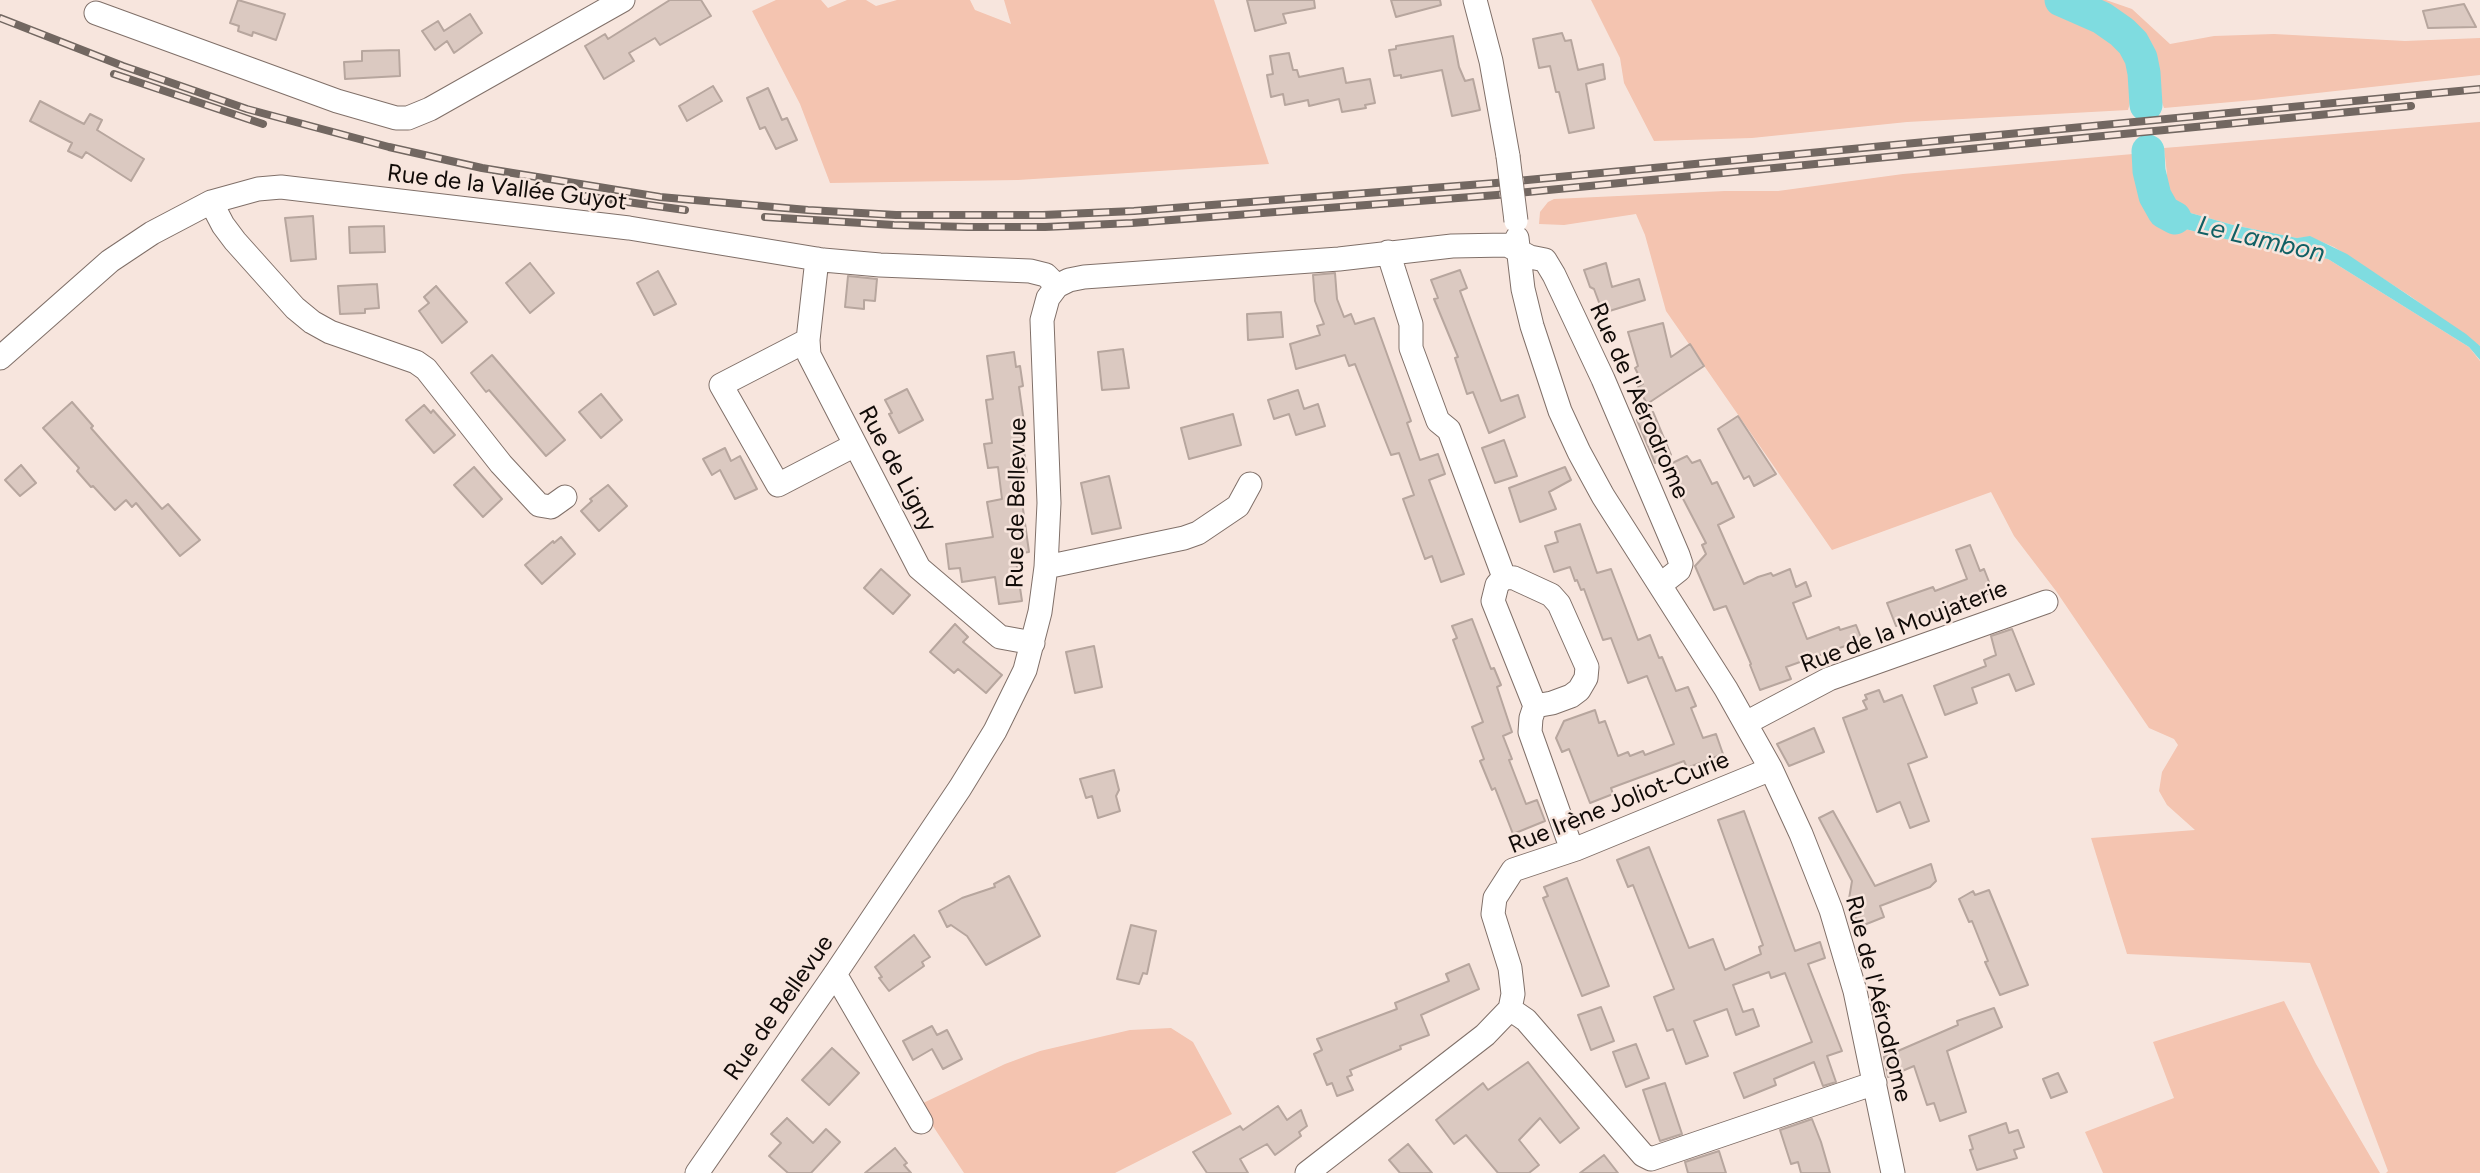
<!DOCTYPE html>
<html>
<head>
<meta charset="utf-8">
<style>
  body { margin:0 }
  canvas { display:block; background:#f7e5dd }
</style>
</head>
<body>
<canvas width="2480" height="1173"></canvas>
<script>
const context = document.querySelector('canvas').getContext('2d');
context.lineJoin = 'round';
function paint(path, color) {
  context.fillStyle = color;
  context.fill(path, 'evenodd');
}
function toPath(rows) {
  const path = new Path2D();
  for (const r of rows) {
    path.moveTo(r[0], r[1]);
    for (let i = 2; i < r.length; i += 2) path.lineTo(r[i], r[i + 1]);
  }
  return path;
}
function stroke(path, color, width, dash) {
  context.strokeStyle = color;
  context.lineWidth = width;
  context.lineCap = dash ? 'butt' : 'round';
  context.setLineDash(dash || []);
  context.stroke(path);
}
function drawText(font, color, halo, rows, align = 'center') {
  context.font = font + ' Figtree,sans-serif';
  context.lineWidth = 5;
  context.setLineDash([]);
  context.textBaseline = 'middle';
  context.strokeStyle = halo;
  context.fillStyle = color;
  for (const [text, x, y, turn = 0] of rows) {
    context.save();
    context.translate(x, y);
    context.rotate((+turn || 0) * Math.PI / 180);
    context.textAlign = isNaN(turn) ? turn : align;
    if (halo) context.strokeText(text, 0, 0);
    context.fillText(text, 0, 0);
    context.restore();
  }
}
const green = toPath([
  [776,0,821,0,828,8,847,0,866,0,876,6,897,0,970,0,975,10,1011,24,1004,0,1214,0,1269,164,1018,180,830,183,800,104,752,11],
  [1591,0,2049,0,2110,34,2138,73,2128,110,1907,122,1752,138,1654,141,1624,83,1620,58],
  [2074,0,2106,0,2132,9,2170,44,2214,36,2274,34,2405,41,2480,38,2480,75,2254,100,2164,108,2151,73,2153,57,2112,12],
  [2480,122,2480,346,2410,296,2334,247,2310,237,2297,238,2233,225,2180,210,2173,206,2161,184,2167,174,2164,148],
  [2133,154,2148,203,2159,217,2181,228,2254,246,2328,259,2469,347,2480,361,2480,1173,2386,1173,2388,1171,2310,963,2127,954,2091,838,2195,830,2167,805,2159,791,2162,772,2178,745,2174,739,2149,728,2056,591,2014,536,1991,492,1832,550,1666,311,1645,235,1636,214,1564,225,1539,224,1540,212,1548,202,1554,199,1725,191,1778,191,1903,174],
  [2284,1001,2316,1064,2380,1173,2103,1173,2085,1132,2174,1098,2153,1042],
  [1171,1028,1193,1042,1232,1114,1115,1173,964,1173,919,1105,1005,1064,1040,1051,1130,1030]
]);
const water = toPath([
  [2049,0,2074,0,2113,12,2142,35,2153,57,2151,73,2138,73,2110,34],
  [2161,184,2173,206,2180,210,2233,225,2297,238,2310,236,2347,254,2466,334,2480,346,2480,360,2469,347,2328,259,2254,246,2181,228,2159,217,2148,204,2142,185]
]);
const river = toPath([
  [2061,0,2102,18,2122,32,2133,43,2141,58,2144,73,2146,105],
  [2148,151,2149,171,2155,196,2164,212,2175,218]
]);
const building = toPath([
  [238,0,285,14,276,40,253,32,252,36,238,31,239,26,230,23,238,0],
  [670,0,701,0,711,16,660,45,655,38,629,53,634,61,604,79,585,46,605,34,608,39,670,0],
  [1247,0,1314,0,1315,8,1283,14,1286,23,1255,31,1247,0],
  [1391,0,1440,0,1441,5,1396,17,1391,0],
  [2464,4,2476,27,2428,28,2423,11,2464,4],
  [470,14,482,33,454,53,447,41,435,50,422,31,438,21,444,31,470,14],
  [1562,33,1565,41,1571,40,1578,70,1603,64,1605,79,1586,84,1594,128,1569,133,1559,92,1556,92,1550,66,1539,68,1533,39,1562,33],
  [1453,36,1459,67,1465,81,1473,79,1480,110,1452,116,1442,70,1401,78,1401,75,1394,76,1389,50,1396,49,1396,46,1453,36],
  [399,50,400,76,345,79,344,62,362,61,362,51,399,50],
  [1289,53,1293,70,1297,70,1299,77,1343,68,1346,83,1370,79,1375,103,1365,105,1366,108,1342,112,1339,99,1309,106,1308,100,1285,105,1283,94,1271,97,1267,75,1273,74,1270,56,1289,53],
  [713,86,722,101,687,121,679,106,713,86],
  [768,88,782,120,787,118,797,140,776,149,765,127,760,129,747,98,768,88],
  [40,101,84,124,90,114,102,120,97,130,144,159,131,181,86,152,82,158,68,151,72,143,30,121,40,101],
  [313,216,316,259,291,261,285,218,313,216],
  [384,226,385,252,350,253,349,227,384,226],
  [530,263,554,293,530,313,506,283,530,263],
  [1606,263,1612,287,1639,279,1645,300,1603,313,1594,289,1590,287,1584,270,1606,263],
  [1460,270,1467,288,1460,291,1501,401,1518,395,1525,417,1489,433,1473,392,1467,394,1455,358,1458,357,1434,299,1438,298,1431,280,1460,270],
  [658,271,676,304,654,315,637,283,658,271],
  [1335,273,1337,299,1344,317,1351,314,1355,324,1374,318,1411,421,1407,423,1420,460,1438,454,1445,474,1429,480,1464,574,1441,582,1432,556,1425,559,1403,499,1414,495,1399,453,1391,455,1355,364,1349,366,1345,355,1296,369,1290,344,1320,335,1317,326,1324,324,1315,301,1313,275,1335,273],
  [848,276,877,279,875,301,864,300,864,309,845,307,848,276],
  [377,284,379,308,365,309,365,313,340,314,338,286,377,284],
  [436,286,467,322,442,343,419,311,429,303,424,297,436,286],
  [1281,312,1283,337,1248,340,1247,314,1281,312],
  [1663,323,1671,357,1690,344,1704,366,1647,404,1638,387,1643,384,1635,368,1638,366,1628,332,1663,323],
  [1123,349,1129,388,1102,390,1098,352,1123,349],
  [1014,352,1016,367,1020,366,1023,386,1019,387,1025,430,1021,430,1027,472,1018,473,1029,552,1015,554,1022,601,999,604,995,577,962,582,960,568,949,569,946,544,993,537,987,502,1002,499,998,467,988,468,984,444,992,443,986,400,993,399,987,356,1014,352],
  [492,355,565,440,546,456,489,390,486,392,471,373,492,355],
  [907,389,923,420,899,433,889,414,892,413,885,400,907,389],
  [1298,390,1304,409,1318,404,1325,426,1296,435,1289,414,1274,419,1268,400,1298,390],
  [601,394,622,420,601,438,579,412,601,394],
  [72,402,93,426,91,428,162,509,168,504,200,540,180,556,136,503,132,507,126,500,115,510,93,486,91,487,77,471,79,468,43,428,72,402],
  [424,405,431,413,433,410,455,435,434,453,406,420,424,405],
  [1653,412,1671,455,1655,463,1637,420,1653,412],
  [1233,414,1241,445,1189,459,1181,428,1233,414],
  [1738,416,1776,474,1754,486,1749,476,1744,479,1718,429,1738,416],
  [1504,440,1517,476,1495,483,1482,448,1504,440],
  [725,448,731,461,740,456,757,489,735,499,720,470,712,475,703,459,725,448],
  [1687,456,1692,463,1700,460,1712,484,1717,482,1734,517,1718,525,1744,584,1758,577,1771,573,1773,576,1790,569,1796,587,1806,582,1811,596,1793,603,1807,639,1839,627,1840,630,1856,625,1862,640,1786,667,1791,679,1760,690,1750,665,1751,664,1726,606,1714,610,1695,566,1706,554,1702,545,1706,543,1666,466,1687,456],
  [21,465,36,483,20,496,5,480,21,465],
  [474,467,502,499,483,517,454,485,474,467],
  [1565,467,1571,480,1549,492,1556,509,1520,522,1509,488,1565,467],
  [1109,476,1121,528,1092,534,1081,483,1109,476],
  [608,485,627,506,599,531,581,511,592,501,590,499,608,485],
  [1580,524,1597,573,1611,569,1638,640,1650,635,1659,658,1662,657,1676,691,1688,687,1696,706,1691,708,1703,738,1716,734,1723,754,1687,768,1684,761,1611,788,1613,794,1590,803,1569,749,1562,752,1556,738,1564,721,1595,710,1599,723,1605,721,1618,756,1628,752,1630,756,1643,751,1645,755,1674,744,1647,676,1628,683,1611,638,1603,640,1584,589,1581,590,1577,580,1575,581,1570,567,1554,572,1545,546,1558,542,1555,532,1580,524],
  [561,537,575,554,542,584,525,565,553,541,554,543,561,537],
  [1970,545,1980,571,1984,569,1993,592,1971,600,1974,604,1957,611,1954,604,1896,626,1887,603,1933,587,1935,591,1967,579,1956,550,1970,545],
  [881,569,910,595,893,614,864,588,881,569],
  [1472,619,1491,669,1494,668,1501,685,1497,687,1512,732,1503,736,1512,759,1509,760,1526,804,1537,800,1545,821,1513,834,1495,788,1492,790,1480,761,1484,759,1472,727,1483,722,1453,640,1457,638,1452,626,1472,619],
  [955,624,968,637,963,642,1002,675,986,693,958,669,954,673,930,652,955,624],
  [2012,629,2034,684,2016,691,2009,674,1972,688,1977,703,1945,715,1934,686,1986,666,1984,660,1996,655,1991,636,2012,629],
  [1094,646,1102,687,1075,693,1066,652,1094,646],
  [1879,690,1884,702,1902,695,1927,757,1908,764,1929,821,1910,828,1900,802,1877,812,1843,718,1867,709,1863,701,1867,699,1865,695,1879,690],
  [1814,728,1824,752,1789,766,1777,744,1814,728],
  [1114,770,1119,790,1116,796,1120,811,1098,818,1092,796,1086,798,1080,779,1114,770],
  [1744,811,1795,951,1820,942,1825,958,1808,964,1842,1051,1827,1056,1836,1082,1823,1086,1814,1062,1774,1079,1776,1085,1744,1098,1734,1073,1812,1042,1785,973,1771,978,1769,972,1733,985,1743,1012,1753,1009,1759,1026,1736,1035,1727,1009,1694,1021,1708,1056,1686,1064,1673,1029,1667,1031,1654,997,1674,989,1633,885,1628,887,1617,860,1649,847,1689,948,1713,939,1725,970,1761,954,1759,947,1763,945,1718,820,1744,811],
  [1833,811,1875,886,1931,864,1936,881,1930,887,1880,906,1884,917,1859,927,1849,899,1852,881,1819,818,1833,811],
  [1009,876,1040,936,986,965,967,936,951,925,947,927,939,911,962,898,995,887,994,884,1009,876],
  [1567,878,1609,986,1582,996,1543,898,1548,896,1544,887,1567,878],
  [1989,890,2028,985,2000,995,1985,962,1988,961,1972,921,1969,922,1959,899,1973,891,1975,895,1989,890],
  [1131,925,1156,931,1147,974,1143,973,1139,984,1117,979,1131,925],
  [914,935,930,957,922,962,924,966,889,991,879,978,882,977,875,967,914,935],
  [1469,964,1479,989,1421,1015,1429,1035,1400,1046,1401,1049,1350,1070,1352,1075,1347,1077,1353,1090,1337,1096,1332,1083,1327,1085,1314,1054,1322,1050,1317,1039,1397,1009,1395,1003,1449,981,1446,974,1469,964],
  [1601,1007,1614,1041,1591,1050,1578,1015,1601,1007],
  [1994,1008,2002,1027,1947,1051,1966,1112,1940,1121,1934,1103,1927,1105,1914,1066,1888,1077,1884,1057,1958,1025,1957,1021,1994,1008],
  [932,1026,937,1035,947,1030,962,1059,943,1069,932,1049,913,1060,903,1041,932,1026],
  [1636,1044,1649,1078,1626,1087,1613,1052,1636,1044],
  [832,1048,859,1073,829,1105,802,1080,832,1048],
  [1528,1062,1579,1128,1560,1143,1540,1118,1519,1140,1539,1165,1529,1173,1498,1173,1466,1135,1454,1144,1436,1120,1483,1083,1488,1090,1528,1062],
  [2058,1073,2067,1092,2051,1098,2043,1079,2058,1073],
  [1665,1083,1682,1134,1660,1141,1643,1090,1665,1083],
  [1278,1106,1287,1120,1301,1110,1307,1126,1299,1132,1301,1136,1275,1155,1267,1144,1240,1159,1248,1173,1207,1173,1193,1152,1240,1126,1243,1130,1278,1106],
  [787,1118,813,1143,826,1129,840,1142,811,1173,788,1173,769,1156,781,1143,771,1134,787,1118],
  [1812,1119,1821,1142,1830,1173,1801,1173,1798,1162,1791,1164,1780,1130,1812,1119],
  [2006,1123,2009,1133,2018,1130,2024,1147,2014,1150,2017,1158,1977,1170,1970,1150,1973,1149,1969,1136,2006,1123],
  [1408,1144,1432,1173,1400,1173,1389,1160,1408,1144],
  [895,1148,907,1163,904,1165,911,1173,865,1173,895,1148],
  [1719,1151,1726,1173,1688,1173,1685,1162,1719,1151],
  [1604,1155,1618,1173,1580,1173,1604,1155]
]);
const minor = toPath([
  [1475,0,1491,61,1508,156],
  [96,13,337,101,396,118,408,118,430,109,623,0],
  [211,202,223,225,235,241,295,308,312,322,330,332,416,362,426,369,501,464,539,505,551,507,565,497],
  [1517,238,1523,289,1532,326,1560,411,1579,452,1603,496,1726,689,1771,769,1801,834,1831,910,1855,991,1893,1173],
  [1388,252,1411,324,1411,348,1438,421,1449,430,1504,577,1497,585,1493,601,1535,706,1531,718,1530,732,1572,850],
  [817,259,808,340,809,355,919,568,1000,637,1033,643],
  [808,340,721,385,778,485,855,445],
  [0,358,110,261,152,233,211,202,258,189,281,187,629,228,823,260,880,265,1030,271,1046,275,1057,286],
  [1046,567,1184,538,1198,533,1238,506,1250,484],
  [1504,577,1514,578,1551,595,1559,604,1587,667,1586,678,1579,690,1571,696,1552,703,1535,706],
  [1746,723,1829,679,2046,602],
  [835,974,921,1122],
  [1510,1009,1526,1020,1643,1155,1651,1159,1875,1083],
  [697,1173,835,974,960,788,995,731,1025,670,1040,612,1046,567,1049,503,1042,320,1048,298,1057,286,1069,280,1084,277,1339,259,1452,246,1507,245,1530,257,1545,260,1554,275,1603,379,1678,555,1681,564,1679,570,1660,585],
  [1307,1173,1485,1035,1510,1009,1513,994,1510,968,1493,914,1495,898,1513,870,1576,849,1771,769]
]);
const rail = toPath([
  [0,18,123,66,247,109,389,147,482,168,660,197,808,210,896,215,1043,215,1134,211,1496,183,2480,89],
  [114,74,263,124],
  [584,196,685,210],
  [765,217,894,225,968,227,1045,227,1132,223,1497,195,2411,106]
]);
const minorBridge = toPath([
  [1508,156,1516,221]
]);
const streetNames = [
  ["Rue de la Vallée Guyot",507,188,7],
  ["Rue de l'Aérodrome",1639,401,66],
  ["Rue de Ligny",897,469,62],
  ["Rue de Bellevue",1017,503,-89],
  ["Rue de la Moujaterie",1904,627,-21],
  ["Rue Irène Joliot-Curie",1619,803,-22],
  ["Rue de l'Aérodrome",1878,999,76],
  ["Rue de Bellevue",779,1008,-55]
];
const waterNames = [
  ["Le Lambon",2261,240,13]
];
paint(green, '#f4c4b0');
paint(water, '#7fdce0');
stroke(river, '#7fdce0', 33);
paint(building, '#dbc9c1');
stroke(building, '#b7a69e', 2);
stroke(minor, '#807069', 25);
stroke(minor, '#fff', 23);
stroke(rail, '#726761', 8);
stroke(rail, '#f7e5dd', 5, [16]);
stroke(minorBridge, '#807069', 25, []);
stroke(minorBridge, '#fff', 23);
drawText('24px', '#110b08', '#f7e5dd', streetNames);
drawText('italic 26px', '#106064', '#f7e5dd', waterNames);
</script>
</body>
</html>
